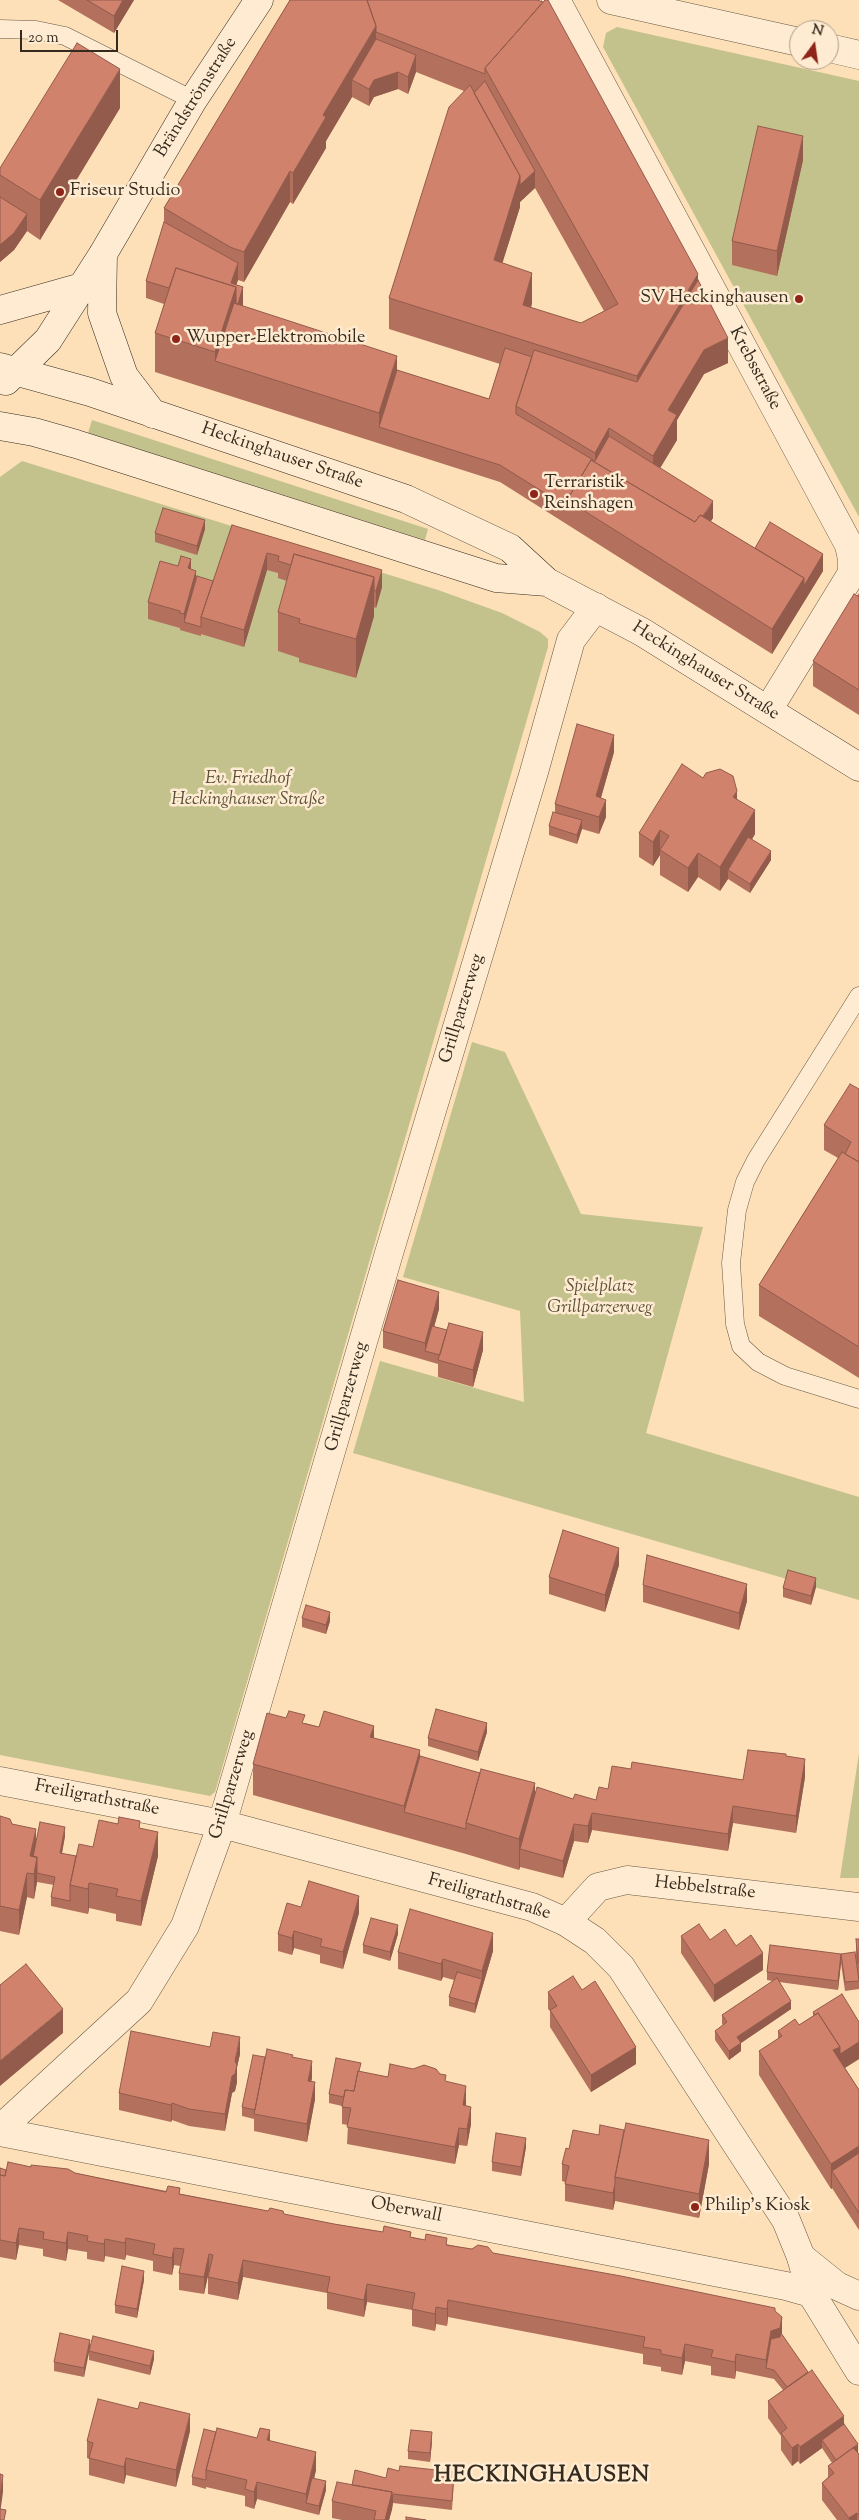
<!DOCTYPE html>
<html>
<head>
<meta charset="utf-8">
<style>
  body { margin:0 }
  #map { position:relative; width:859px; height:2520px; overflow:hidden; background:#fde0b8; font-family:"Sorts Mill Goudy",serif }
  canvas { display:block }
  .north { position:absolute; left:789px; top:20px; width:50px; height:50px; box-sizing:border-box; background:#feebd1; border:1px solid #ad9e89; border-radius:50%; rotate:14deg; font-size:14px; font-weight:700; line-height:20px; text-align:center; color:#342a1d }
  .north::after { content:''; display:block; margin:auto; width:18px; height:22px; background:#8f2418; clip-path:polygon(50% 0,100% 100%,50% 72%,0 100%) }
  .scale { position:absolute; left:20px; top:30px; width:98px; height:22px; box-sizing:border-box; border:2px solid #342a1d; border-top:0; padding-left:6px; font-size:15px; line-height:18px; white-space:nowrap; color:#342a1d; -webkit-text-stroke:4px #feebd1; paint-order:stroke }
</style>
</head>
<body>
<div id="map">
<canvas width="859" height="2520"></canvas>
<div class="north">N</div>
<div class="scale">20 m</div>
</div>
<script>
const context = document.querySelector('canvas').getContext('2d');
context.lineJoin = 'round';
function paint(path, color) {
  context.fillStyle = color;
  context.fill(path, 'evenodd');
}
function toPath(rows) {
  const path = new Path2D();
  for (const r of rows) {
    path.moveTo(r[0], r[1]);
    for (let i = 2; i < r.length; i += 2) path.lineTo(r[i], r[i + 1]);
  }
  return path;
}
function stroke(path, color, width, dash) {
  context.strokeStyle = color;
  context.lineWidth = width;
  context.lineCap = dash ? 'butt' : 'round';
  context.setLineDash(dash || []);
  context.stroke(path);
}
function drawText(font, color, halo, rows, align = 'center') {
  context.font = font + ' "Sorts Mill Goudy",serif';
  context.lineWidth = 5;
  context.setLineDash([]);
  context.textBaseline = 'middle';
  context.strokeStyle = halo;
  context.fillStyle = color;
  for (const [text, x, y, turn = 0] of rows) {
    context.save();
    context.translate(x, y);
    context.rotate((+turn || 0) * Math.PI / 180);
    context.textAlign = isNaN(turn) ? turn : align;
    if (halo) context.strokeText(text, 0, 0);
    context.fillText(text, 0, 0);
    context.restore();
  }
}
const green = toPath([
  [617,27,859,81,859,517,603,47,606,33],
  [92,420,428,529,425,540,88,433],
  [22,461,438,590,502,613,540,632,548,639,548,647,215,1792,210,1796,0,1755,0,477],
  [472,1042,505,1052,581,1214,703,1227,646,1433,859,1497,859,1600,353,1453,380,1361,524,1402,520,1311,403,1277],
  [859,1753,859,1878,840,1878]
]);
const service = toPath([
  [0,29,36,30,65,36,193,100],
  [859,996,756,1160,745,1182,737,1210,731,1263,735,1324,741,1346,758,1362,785,1376,859,1399]
]);
const minor = toPath([
  [556,0,849,545,852,559,852,573,768,710],
  [611,0,799,42],
  [829,48,859,55],
  [566,1922,598,1887,627,1880,859,1907],
  [0,2129,139,2001,185,1926,222,1824,389,1253,534,772,571,640,596,607],
  [0,2132,786,2286,811,2293],
  [801,2257,837,2286,859,2296]
]);
const tertiary = toPath([
  [0,1781,222,1824,532,1907,566,1922,595,1941,621,1967,786,2220,801,2257,811,2293,859,2371]
]);
const secondary = toPath([
  [103,254,102,313,124,376,153,414],
  [0,310,82,287],
  [0,367,90,392,406,499,510,548,547,582,642,632,859,767],
  [6,381,48,340,103,254,193,100,259,0],
  [0,426,34,432,76,444,496,578,547,582]
]);
const wall = toPath([
  [58,0,134,0,114,33],
  [290,0,537,0,698,280,728,363,704,374,677,420,677,440,660,468,713,518,710,521,755,548,823,571,772,654,500,482,155,372,155,333,164,304,146,298,146,281,164,222,164,208],
  [416,72,464,91,389,298,389,329,500,364,489,399,397,370,242,306,243,305,236,285,238,280,244,282,290,202,293,204,326,148,326,141,352,97,369,106,374,97,398,89,408,94],
  [535,188,604,311,581,323,531,308,532,303,502,263,520,207,520,202],
  [120,108,40,240,27,231,14,250,0,262,0,168],
  [803,160,777,276,732,265,732,241],
  [232,525,382,587,376,608,374,607,374,616,356,678,299,662,299,658,278,651,278,612,287,581,278,578,278,573,267,570,244,647,201,634,201,633,201,636,180,630,180,628,148,619,148,602,178,566,191,569,196,580,213,581],
  [205,529,197,555,155,542,155,533],
  [859,593,859,715,813,686,813,661],
  [614,752,601,798,606,817,599,834,582,829,577,844,549,835,549,826,555,813,555,804],
  [737,799,755,834,752,839,771,860,750,893,728,879,720,891,698,877,688,892,660,875,660,855,653,866,639,857,639,833],
  [859,1089,859,1378,759,1316,759,1285,838,1158,824,1150,824,1125],
  [439,1309,434,1327,483,1350,473,1387,438,1377,438,1364,383,1348,383,1331],
  [619,1565,605,1612,549,1594,549,1577],
  [643,1585,747,1601,739,1630,643,1602],
  [816,1587,811,1605,783,1597,783,1588],
  [302,1618,330,1621,326,1634,302,1627],
  [305,1723,319,1727,374,1738,420,1756,535,1796,573,1799,596,1800,631,1769,743,1780,786,1756,805,1777,796,1833,733,1823,728,1851,592,1830,588,1843,574,1841,563,1878,520,1867,519,1870,466,1854,253,1795,253,1764],
  [487,1732,478,1761,428,1746,428,1738],
  [0,1816,12,1824,36,1845,65,1836,62,1854,76,1856,93,1847,140,1829,158,1856,141,1926,116,1921,116,1914,89,1908,88,1914,51,1906,51,1897,54,1885,37,1882,34,1899,27,1897,19,1935,0,1931],
  [301,1907,359,1913,343,1969,320,1963,320,1955,294,1948,292,1955,278,1951,278,1934],
  [398,1934,390,1961,363,1953,363,1945],
  [681,1936,736,1946,763,1970,714,2002,681,1953],
  [856,1939,859,1939,859,1989,845,1991,841,1963,838,1990,779,1982,791,2009,741,2043,741,2051,729,2060,715,2040,715,2031,723,2025,722,2024,722,2015,773,1981,767,1980,767,1972,841,1954,856,1954],
  [493,1951,475,2013,449,2006,449,1997,454,1980,443,1977,441,1981,398,1969,398,1952],
  [582,1990,636,2064,591,2092,550,2027,550,2011,548,2009,548,1992],
  [813,2012,859,2022,859,2059,845,2068,859,2090,859,2230,832,2188,831,2189,759,2075,759,2051,778,2039,778,2031,799,2025,813,2016],
  [240,2054,237,2067,237,2082,235,2091,232,2093,225,2131,189,2126,172,2120,171,2122,119,2110,119,2093],
  [265,2057,293,2057,312,2078,311,2081,315,2099,307,2142,254,2131,254,2119,242,2116,242,2107],
  [361,2072,388,2077,446,2082,466,2103,466,2106,471,2124,467,2146,459,2145,455,2164,347,2144,348,2125,342,2124,342,2106,329,2103,329,2094],
  [526,2147,521,2176,492,2171,492,2162],
  [569,2149,709,2164,699,2218,615,2201,613,2210,565,2201,565,2182,562,2181,562,2164],
  [31,2167,75,2173,334,2224,411,2237,775,2311,782,2335,844,2424,858,2453,859,2454,859,2520,837,2520,822,2500,822,2483,828,2477,828,2466,832,2463,822,2448,800,2464,798,2461,792,2466,781,2450,781,2436,768,2418,768,2401,783,2390,774,2379,736,2371,735,2379,711,2375,711,2366,685,2361,682,2375,661,2371,661,2367,643,2364,643,2354,448,2317,447,2326,436,2324,435,2331,412,2326,412,2310,367,2302,364,2317,327,2309,327,2293,243,2277,238,2300,208,2294,208,2277,210,2271,209,2271,204,2294,179,2290,179,2273,180,2266,174,2265,172,2275,153,2271,153,2261,126,2255,125,2260,105,2256,104,2262,87,2259,87,2252,68,2249,66,2261,43,2256,43,2249,19,2245,16,2260,0,2257,0,2168,6,2170],
  [144,2280,137,2318,115,2313,115,2305],
  [90,2340,84,2377,54,2371,54,2362],
  [89,2351,154,2359,150,2375,89,2360],
  [190,2431,176,2487,126,2475,124,2484,89,2475,89,2459,87,2458,87,2441],
  [216,2432,270,2441,316,2470,314,2479,326,2490,319,2515,257,2499,254,2509,245,2506,245,2496,206,2487,206,2489,192,2485,192,2477],
  [432,2441,430,2462,408,2459,408,2451],
  [399,2471,454,2480,452,2510,393,2503,389,2520,342,2520,332,2518,332,2501,352,2485,386,2478]
]);
const shadedWall = toPath([
  [123,0,134,0,114,33,114,16],
  [376,26,376,56,352,80,352,97,326,141,326,148,293,204,293,173,323,115],
  [416,55,416,72,408,94,408,77],
  [120,69,120,108,40,240,40,200],
  [398,72,398,89,374,97,369,106,369,89,374,80],
  [803,136,803,160,777,276,777,251],
  [290,171,290,202,244,282,244,252],
  [535,171,535,188,520,202,520,207,494,290,494,260,520,176],
  [27,214,27,231,14,250,0,262,0,245],
  [238,263,238,280,231,301,231,283],
  [532,273,532,303,523,336,523,305],
  [698,274,698,304,637,407,637,376],
  [236,287,243,287,243,305,236,326,215,361,215,352],
  [728,338,728,363,704,374,677,420,677,440,653,480,653,456,668,410,704,350],
  [397,356,397,387,379,427,379,413],
  [609,428,609,453,595,469,595,453],
  [713,501,713,518,695,547,695,530],
  [205,520,205,529,197,555,197,546],
  [267,553,267,570,244,647,244,630],
  [823,554,823,571,772,654,772,629,804,578],
  [191,559,191,576,188,568],
  [382,570,382,587,376,608,376,591],
  [196,571,196,588,184,622,184,631,184,614],
  [374,577,374,616,356,678,356,639],
  [614,735,614,752,596,814,596,796],
  [737,791,737,815,733,797],
  [606,800,606,817,599,834,599,817],
  [755,810,755,834,732,873,728,870,728,879,720,891,720,867],
  [582,820,582,829,577,844,577,835],
  [660,830,660,855,653,866,653,842],
  [771,851,771,860,750,893,750,884],
  [698,853,698,877,688,892,688,868],
  [439,1292,439,1309,427,1352,425,1351,425,1343],
  [483,1332,483,1350,473,1387,473,1370],
  [619,1548,619,1565,605,1612,605,1595],
  [816,1578,816,1587,811,1605,811,1596],
  [747,1584,747,1601,739,1630,739,1613],
  [330,1612,330,1621,326,1634,326,1625],
  [487,1723,487,1732,478,1761,478,1752],
  [374,1726,374,1756,370,1737],
  [420,1750,420,1780,404,1812,404,1837,404,1806],
  [805,1759,805,1777,796,1833,796,1816],
  [535,1783,535,1814,520,1849,520,1867,519,1870,519,1839],
  [733,1806,733,1823,728,1851,728,1834],
  [592,1813,592,1830,588,1843,588,1826],
  [574,1824,574,1841,563,1878,563,1861],
  [65,1827,65,1836,60,1862,60,1853],
  [36,1829,36,1853,30,1872,30,1856],
  [158,1832,158,1856,141,1926,141,1901],
  [37,1857,37,1882,34,1899,34,1874],
  [27,1873,27,1897,19,1935,19,1910],
  [89,1883,89,1908,88,1914,88,1889],
  [359,1896,359,1913,343,1969,343,1952],
  [398,1925,398,1934,390,1961,390,1952],
  [294,1931,294,1948,292,1955,292,1938],
  [493,1933,493,1951,482,1988,482,1971],
  [763,1953,763,1970,714,2002,714,1985],
  [841,1954,841,1963,838,1990,838,1981],
  [443,1959,443,1977,441,1981,441,1964],
  [482,1979,482,1988,475,2013,475,2004],
  [791,2001,791,2009,741,2043,741,2051,729,2060,729,2051,737,2037],
  [63,2009,63,2033,0,2086,0,2061],
  [240,2037,240,2054,237,2067,237,2082,235,2091,232,2093,225,2131,225,2114],
  [859,2042,859,2059,833,2075,833,2050,840,2047],
  [636,2047,636,2064,591,2092,591,2075],
  [312,2061,312,2078,308,2098,308,2081],
  [315,2082,315,2099,307,2142,307,2124],
  [466,2086,466,2103,463,2123,463,2105],
  [172,2103,172,2120,171,2122,171,2105],
  [471,2107,471,2124,467,2146,467,2129],
  [459,2128,459,2145,455,2164,455,2147],
  [526,2138,526,2147,521,2176,521,2167],
  [709,2140,709,2164,699,2218,699,2194],
  [859,2146,859,2171,832,2171,832,2188,831,2189,831,2164],
  [615,2184,615,2201,613,2210,613,2193],
  [19,2228,19,2245,16,2260,16,2243],
  [68,2232,68,2249,66,2261,66,2243],
  [126,2238,126,2255,125,2260,125,2243],
  [105,2239,105,2256,104,2262,104,2244],
  [174,2248,174,2265,172,2275,172,2258],
  [209,2254,209,2271,204,2294,204,2277],
  [243,2260,243,2277,238,2300,238,2283],
  [144,2271,144,2280,137,2318,137,2309],
  [367,2284,367,2302,364,2317,364,2300],
  [448,2300,448,2317,447,2326,447,2309],
  [436,2307,436,2324,435,2331,435,2314],
  [782,2317,782,2334,780,2346,766,2368,766,2360,771,2331],
  [90,2340,90,2348,84,2377,84,2368],
  [685,2344,685,2361,682,2375,682,2358],
  [154,2351,154,2359,150,2375,150,2366],
  [736,2354,736,2371,735,2379,735,2362],
  [190,2414,190,2431,176,2487,176,2470],
  [844,2416,844,2433,822,2440,822,2448,800,2464,800,2447],
  [270,2430,270,2447,267,2440],
  [432,2432,432,2441,430,2462,430,2453],
  [798,2444,798,2461,792,2466,792,2448],
  [858,2444,858,2453,836,2469,836,2460],
  [316,2452,316,2470,308,2503,306,2503,306,2494],
  [126,2458,126,2475,124,2484,124,2467],
  [3,2475,3,2492,0,2514,0,2497],
  [326,2481,326,2490,319,2515,319,2506],
  [257,2482,257,2499,254,2509,254,2492],
  [392,2492,392,2510,389,2520,385,2520],
  [393,2494,393,2503,392,2510,392,2501],
  [857,2513,857,2520,849,2520,849,2518]
]);
const building = toPath([
  [87,0,123,0,114,16,87,0],
  [290,0,367,0,376,26,323,115,326,117,293,173,290,171,244,252,230,247,164,208,290,0],
  [367,0,537,0,543,2,485,68,485,74,376,32,376,26,367,0],
  [545,0,548,0,698,274,637,376,389,298,449,107,470,85,520,176,494,260,532,273,523,305,581,323,618,304,485,68,545,0],
  [376,39,416,55,408,77,398,72,374,80,369,89,352,80,376,39],
  [77,43,120,69,40,200,0,175,0,168,77,43],
  [485,81,535,171,520,185,520,176,474,93,485,81],
  [758,126,803,136,777,251,732,241,758,126],
  [0,197,27,214,14,233,0,245,0,197],
  [164,222,238,263,231,283,243,287,238,304,236,304,236,287,176,268,169,288,146,281,164,222],
  [176,268,236,287,215,352,155,333,176,268],
  [698,280,728,338,704,350,668,410,677,415,653,456,609,428,595,453,516,406,534,350,637,382,698,280],
  [234,303,397,356,379,413,215,361,234,303],
  [505,348,532,357,516,406,516,414,595,461,609,436,713,501,703,516,700,515,695,522,591,460,567,500,567,507,500,465,379,427,397,370,489,399,505,348],
  [591,460,695,522,700,515,804,578,772,629,567,500,591,460],
  [163,508,205,520,197,546,155,533,163,508],
  [770,522,823,554,804,586,804,578,755,548,770,522],
  [232,525,382,570,376,591,374,590,374,577,294,554,291,565,278,561,279,556,267,553,244,630,201,617,232,525],
  [294,554,374,577,356,639,299,623,300,619,278,612,294,554],
  [181,556,191,559,188,568,196,571,184,614,180,613,180,611,148,602,160,561,178,566,181,556],
  [197,576,213,581,201,617,201,627,184,622,197,576],
  [854,594,859,597,859,690,813,661,854,594],
  [577,724,614,735,596,796,606,800,599,817,555,804,577,724],
  [682,764,703,778,706,773,720,769,733,776,737,791,733,797,755,810,720,867,698,853,688,868,660,850,669,836,660,830,653,842,639,833,682,764],
  [553,812,582,820,577,835,549,826,553,812],
  [748,837,771,851,750,884,728,870,748,837],
  [850,1084,859,1089,859,1162,845,1154,851,1142,824,1125,850,1084],
  [842,1152,859,1162,859,1347,759,1285,842,1152],
  [398,1280,439,1292,425,1343,383,1331,398,1280],
  [449,1323,483,1332,473,1370,438,1360,449,1323],
  [432,1326,447,1330,440,1355,425,1351,432,1326],
  [563,1530,619,1548,605,1595,549,1577,563,1530],
  [647,1555,747,1584,739,1613,643,1585,647,1555],
  [788,1570,816,1578,811,1596,783,1588,788,1570],
  [306,1605,330,1612,326,1625,302,1618,306,1605],
  [436,1709,487,1723,478,1752,428,1738,436,1709],
  [289,1711,305,1715,302,1723,319,1727,324,1711,374,1726,370,1737,420,1750,404,1806,253,1764,267,1713,286,1718,289,1711],
  [748,1750,786,1754,786,1756,805,1759,796,1816,733,1806,728,1834,592,1813,588,1826,574,1824,563,1861,520,1849,537,1787,573,1799,575,1794,596,1800,599,1787,608,1789,612,1766,631,1769,632,1762,743,1780,748,1750],
  [420,1756,480,1773,466,1823,466,1829,404,1812,420,1756],
  [481,1769,535,1783,519,1839,466,1823,481,1769],
  [0,1816,10,1819,12,1824,36,1829,30,1856,37,1857,34,1874,27,1873,19,1910,0,1906,0,1816],
  [119,1817,140,1821,139,1828,158,1832,141,1901,116,1896,118,1889,89,1883,88,1889,70,1885,79,1844,93,1847,99,1820,118,1824,119,1817],
  [40,1822,65,1827,60,1853,76,1856,70,1885,70,1901,51,1897,55,1877,37,1873,37,1857,33,1857,40,1822],
  [309,1881,359,1896,343,1952,320,1946,322,1939,294,1931,292,1938,278,1934,287,1903,301,1907,309,1881],
  [410,1909,493,1933,482,1971,443,1959,441,1964,398,1952,410,1909],
  [371,1918,398,1925,390,1952,363,1945,371,1918],
  [699,1924,710,1940,725,1929,736,1946,751,1935,763,1953,714,1985,681,1936,699,1924],
  [856,1939,859,1939,859,1963,858,1963,856,1939],
  [770,1945,841,1954,838,1981,767,1972,770,1945],
  [855,1952,859,1981,845,1982,841,1954,855,1952],
  [26,1964,63,2009,0,2061,0,1985,26,1964],
  [457,1972,482,1979,475,2004,449,1997,457,1972],
  [573,1976,582,1990,595,1981,636,2047,591,2075,550,2010,557,2006,548,1992,573,1976],
  [777,1978,791,2001,737,2037,741,2043,729,2051,715,2031,727,2022,722,2015,777,1978],
  [842,1994,859,2022,859,2042,840,2054,840,2047,818,2013,815,2015,813,2012,842,1994],
  [818,2013,840,2047,833,2050,859,2090,859,2146,831,2164,759,2051,782,2036,778,2031,795,2019,799,2025,818,2013],
  [131,2031,210,2047,213,2032,240,2037,235,2061,237,2065,235,2074,232,2076,225,2114,189,2109,172,2103,171,2105,119,2093,131,2031],
  [267,2049,293,2055,292,2057,312,2061,308,2081,315,2082,307,2124,254,2114,267,2049],
  [253,2055,265,2057,255,2110,242,2107,253,2055],
  [336,2058,361,2063,359,2071,358,2071,354,2091,345,2090,344,2097,329,2094,336,2058],
  [390,2064,413,2069,424,2065,436,2069,440,2074,446,2075,445,2081,466,2086,463,2105,471,2107,467,2129,459,2128,455,2147,347,2127,351,2108,342,2107,345,2090,354,2091,358,2071,388,2077,390,2064],
  [626,2123,709,2140,699,2194,615,2177,626,2123],
  [600,2125,624,2130,615,2177,615,2184,613,2193,565,2184,569,2166,562,2164,566,2148,569,2149,573,2130,599,2135,600,2125],
  [496,2133,526,2138,521,2167,492,2162,496,2133],
  [859,2153,859,2213,832,2171,859,2153],
  [8,2162,31,2167,31,2165,68,2169,75,2173,166,2192,168,2186,180,2188,179,2194,268,2211,270,2208,283,2211,284,2214,334,2224,383,2232,384,2226,411,2232,410,2237,425,2240,426,2234,447,2238,446,2245,472,2249,478,2245,488,2247,493,2253,621,2276,775,2308,775,2311,782,2317,780,2328,771,2331,766,2360,736,2354,735,2362,711,2357,713,2350,685,2344,682,2358,661,2354,661,2350,643,2347,645,2337,448,2300,447,2309,436,2307,435,2314,412,2309,415,2293,367,2284,364,2300,327,2292,330,2277,243,2260,238,2283,208,2277,213,2255,209,2254,204,2277,179,2273,184,2249,174,2248,172,2258,153,2254,155,2244,126,2238,125,2243,105,2239,104,2244,87,2241,88,2236,68,2232,66,2243,43,2239,44,2232,19,2228,16,2243,0,2240,0,2175,5,2176,8,2162],
  [0,2168,6,2170,5,2176,0,2175,0,2168],
  [122,2266,144,2271,137,2309,115,2305,122,2266],
  [60,2333,90,2340,84,2368,54,2362,60,2333],
  [781,2333,808,2372,787,2387,774,2370,766,2368,771,2339,780,2337,781,2333],
  [93,2336,154,2351,150,2366,89,2351,93,2336],
  [812,2370,844,2416,800,2447,798,2444,792,2448,781,2433,787,2428,768,2401,812,2370],
  [98,2399,138,2409,140,2402,190,2414,176,2470,126,2458,124,2467,89,2458,93,2443,87,2441,98,2399],
  [844,2424,858,2444,836,2460,822,2440,844,2424],
  [217,2428,257,2438,260,2428,270,2430,267,2440,316,2452,306,2494,257,2482,254,2492,245,2489,247,2480,206,2470,217,2428],
  [204,2429,216,2432,206,2470,206,2480,192,2477,204,2429],
  [411,2430,432,2432,430,2453,408,2451,411,2430],
  [853,2448,859,2454,859,2515,857,2513,849,2518,822,2483,834,2473,828,2466,853,2448],
  [400,2466,454,2472,452,2501,393,2494,392,2501,392,2492,352,2485,355,2470,386,2478,388,2468,399,2471,400,2466],
  [0,2474,3,2475,0,2497,0,2474],
  [312,2478,326,2481,319,2506,306,2503,312,2478],
  [337,2482,392,2492,385,2520,374,2520,376,2511,332,2501,337,2482],
  [0,2509,6,2510,4,2520,0,2520,0,2509],
  [406,2517,426,2520,406,2520,406,2517]
]);
const markers = [
  [60,192,5,"#8f2418"],
  [799,299,5,"#8f2418"],
  [176,339,5,"#8f2418"],
  [534,494,5,"#8f2418"],
  [695,2207,5,"#8f2418"]
];
const streetNames = [
  ["Brändströmstraße",197,98,-58],
  ["Krebsstraße",754,369,62],
  ["Heckinghauser Straße",282,457,19],
  ["Heckinghauser Straße",705,672,32],
  ["Grillparzerweg",463,1009,-73],
  ["Grillparzerweg",348,1397,-74],
  ["Grillparzerweg",233,1785,-73],
  ["Freiligrathstraße",97,1799,11],
  ["Hebbelstraße",705,1889,6],
  ["Freiligrathstraße",489,1898,16],
  ["Oberwall",406,2211,11]
];
const poiNames = [
  ["Friseur Studio",70,192],
  ["SV Heckinghausen",789,299,"right"],
  ["Wupper-Elektromobile",186,339],
  ["Terraristik",544,484],
  ["Reinshagen",544,505],
  ["Philip's Kiosk",705,2207]
];
const parkNames = [
  ["Ev. Friedhof",248,780],
  ["Heckinghauser Straße",248,801],
  ["Spielplatz",600,1288],
  ["Grillparzerweg",600,1309]
];
const districtNames = [
  ["HECKINGHAUSEN",542,2477]
];
paint(green, '#c3c18c');
stroke(service, '#665844', 19);
stroke(minor, '#665844', 29);
stroke(tertiary, '#665844', 29);
stroke(secondary, '#342a1d', 29);
stroke(service, '#feebd1', 18);
stroke(minor, '#feebd1', 28);
stroke(tertiary, '#feebd1', 28);
stroke(secondary, '#feebd1', 28);
paint(wall, '#b3705d');
paint(shadedWall, '#925b4c');
paint(building, '#d0826c');
stroke(building, '#925b4c', 1);
for (const [x, y, r, color] of markers) {
  const dot = new Path2D();
  dot.arc(x, y, r, 0, 2 * Math.PI);
  context.fillStyle = color;
  context.fill(dot);
  stroke(dot, '#feebd1', 2);
}
drawText('18px', '#342a1d', '#feebd1', streetNames);
drawText('18px', '#342a1d', '#feebd1', poiNames, 'left');
drawText('italic 18px', '#585039', '#feebd1', parkNames);
context.letterSpacing = '1px';
drawText('bold 22px', '#342a1d', '#feebd1', districtNames);
context.letterSpacing = '0px';
</script>
</body>
</html>
